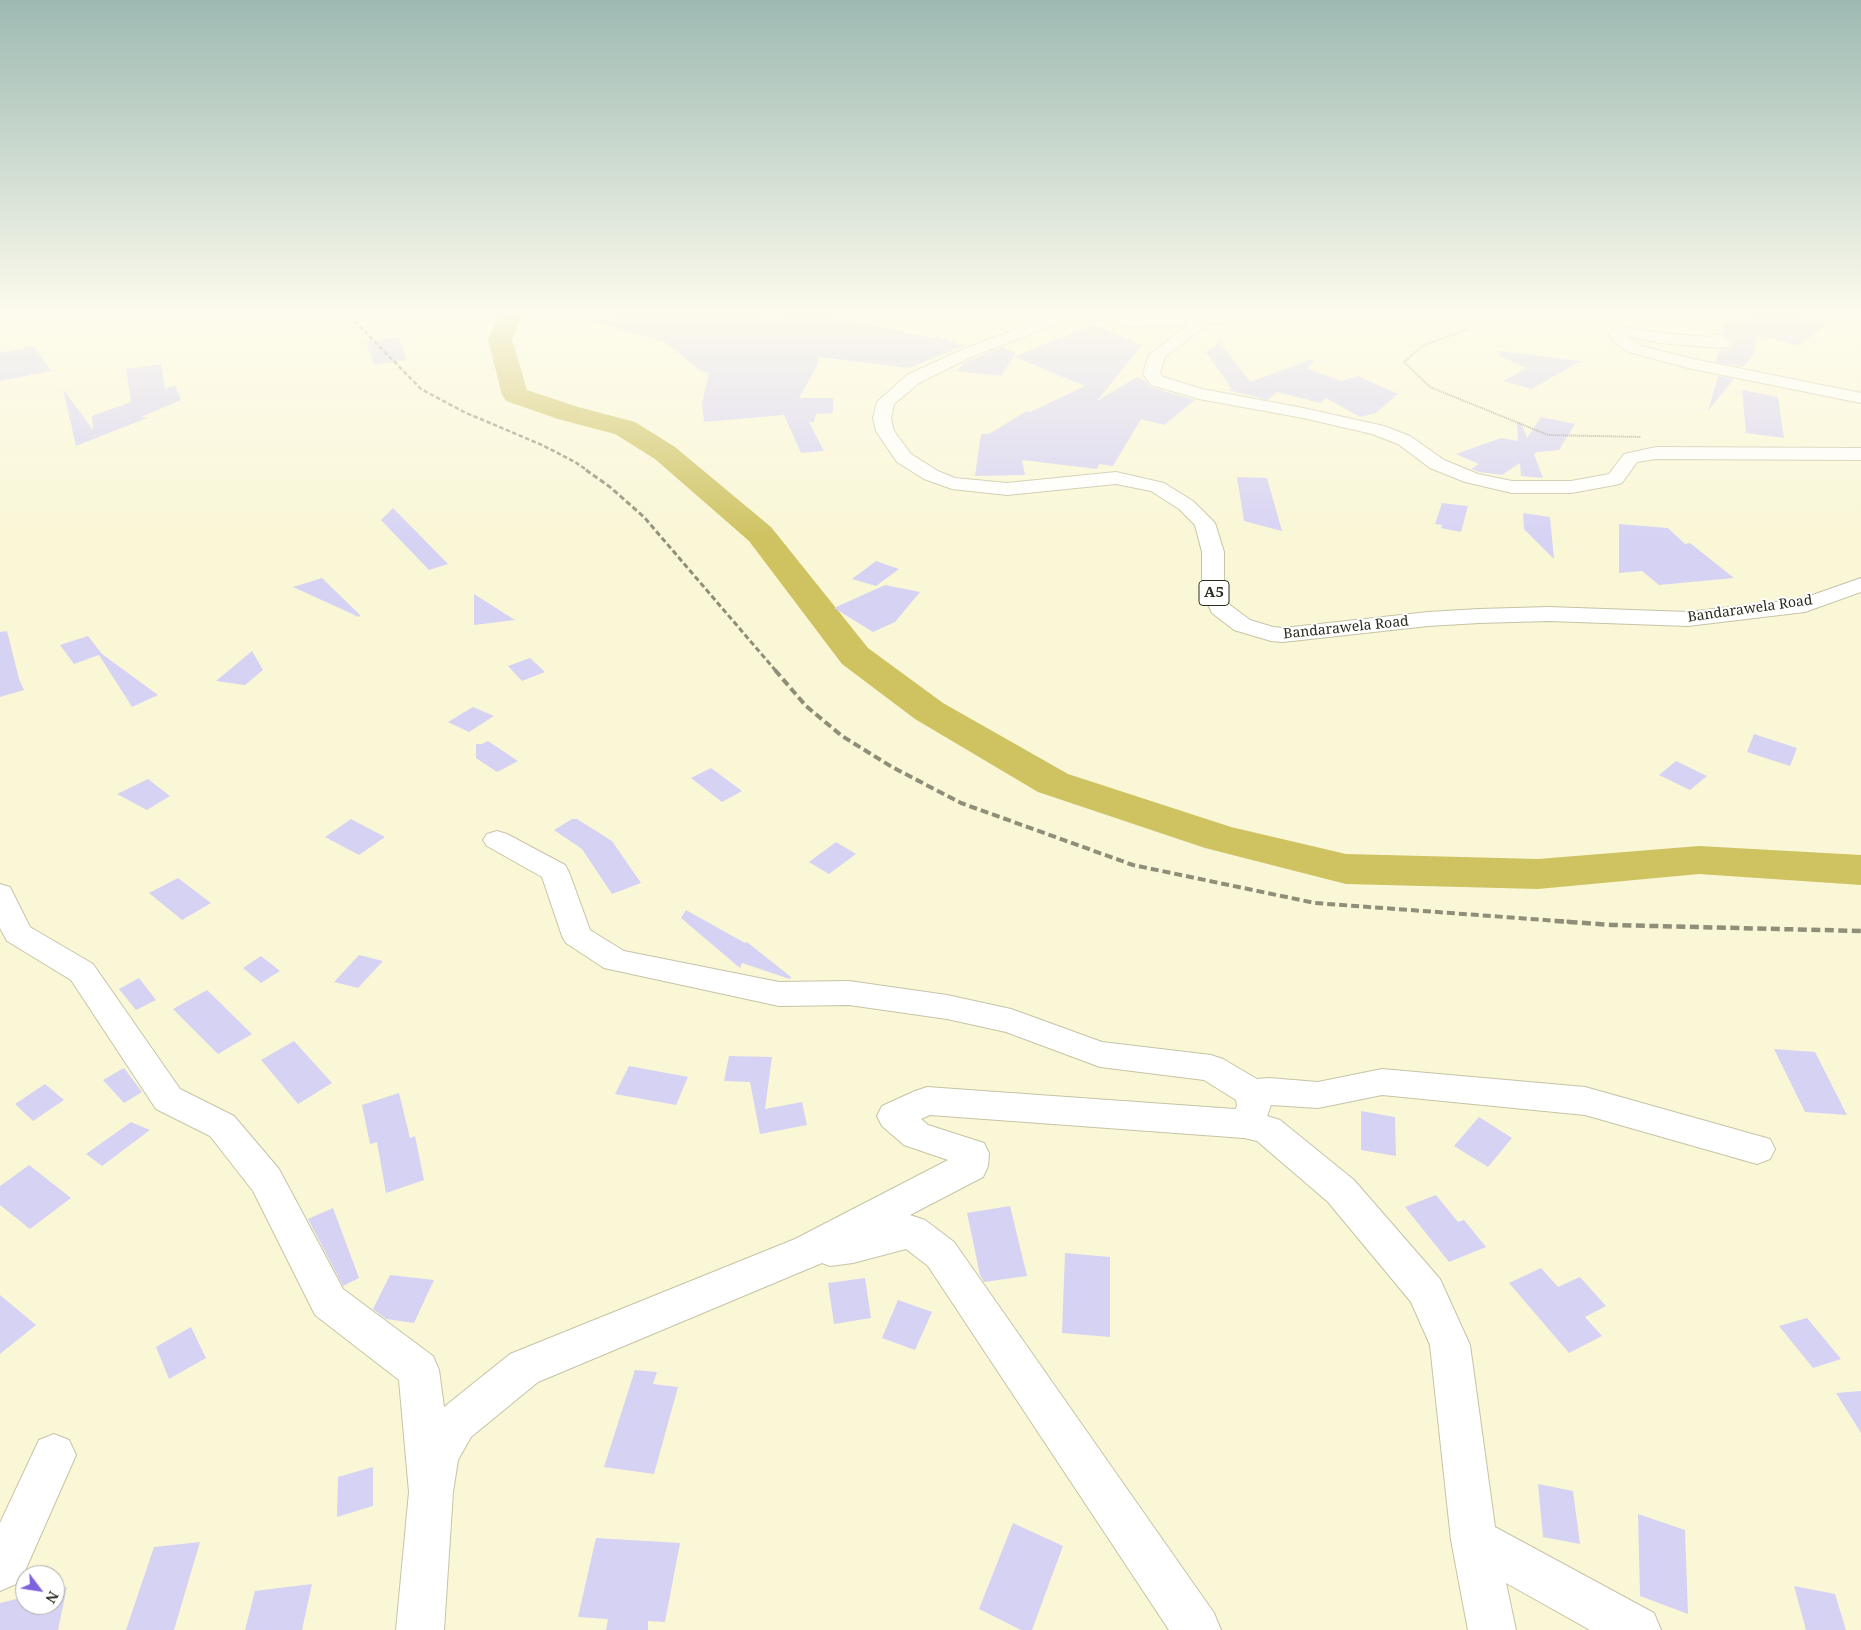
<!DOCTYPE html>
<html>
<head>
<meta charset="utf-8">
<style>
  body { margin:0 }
  #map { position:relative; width:1861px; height:1630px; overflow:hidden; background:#faf7d7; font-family:"Noto Serif",serif }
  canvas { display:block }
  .north { position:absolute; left:15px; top:1565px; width:50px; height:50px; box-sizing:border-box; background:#fff; border:1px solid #abaaa5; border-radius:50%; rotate:121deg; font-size:14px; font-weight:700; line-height:20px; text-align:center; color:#2c2b1f }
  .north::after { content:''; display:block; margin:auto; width:18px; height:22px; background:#7f62dd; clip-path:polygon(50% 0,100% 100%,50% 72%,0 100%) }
</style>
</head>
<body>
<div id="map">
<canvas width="1861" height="1630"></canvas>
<div class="north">N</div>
</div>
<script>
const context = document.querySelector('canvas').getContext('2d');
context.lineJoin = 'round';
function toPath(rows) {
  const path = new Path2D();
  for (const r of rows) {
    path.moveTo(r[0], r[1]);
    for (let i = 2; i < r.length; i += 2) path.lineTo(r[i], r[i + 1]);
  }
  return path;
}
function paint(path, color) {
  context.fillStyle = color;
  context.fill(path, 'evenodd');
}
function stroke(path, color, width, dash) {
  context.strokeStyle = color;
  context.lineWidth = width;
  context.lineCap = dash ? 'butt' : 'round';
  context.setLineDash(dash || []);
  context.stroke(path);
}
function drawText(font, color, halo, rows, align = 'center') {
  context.font = font + ' "Noto Serif",serif';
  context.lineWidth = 4;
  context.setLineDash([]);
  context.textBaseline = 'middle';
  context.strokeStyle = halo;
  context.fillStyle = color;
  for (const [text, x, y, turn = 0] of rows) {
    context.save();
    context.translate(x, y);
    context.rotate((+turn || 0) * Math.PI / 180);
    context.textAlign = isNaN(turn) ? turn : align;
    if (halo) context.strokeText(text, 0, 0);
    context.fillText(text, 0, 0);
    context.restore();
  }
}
const river = toPath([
  [501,311,525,311,512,339,527,390,578,407,635,422,675,447,771,527,868,648,943,703,1068,774,1231,827,1346,854,1538,859,1699,846,1861,855,1861,885,1699,874,1538,889,1346,884,1205,848,1038,792,915,719,842,664,749,541,655,459,615,434,558,419,506,401,502,395,488,339,501,311]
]);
const building = toPath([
  [643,311,760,311,760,319,809,312,932,338,937,336,963,346,909,368,819,357,818,364,799,398,833,398,833,413,816,414,814,422,809,422,824,451,801,453,784,415,704,422,702,403,709,373,701,371,666,343,592,320],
  [1774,311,1828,323,1799,346,1757,335,1754,354,1743,367,1716,362,1719,350,1730,348,1733,343,1723,334,1725,327,1720,325],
  [1093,324,1142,345,1097,401,1137,377,1145,381,1150,387,1195,400,1164,425,1141,419,1113,466,1099,464,1097,469,1022,460,1025,475,975,476,981,434,989,434,1027,411,1030,412,1085,386,1014,357],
  [399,337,407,360,374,365,366,342],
  [1220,342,1250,382,1312,359,1314,362,1307,368,1341,381,1358,376,1398,394,1376,413,1360,417,1326,398,1321,403,1277,392,1268,400,1228,390,1232,389,1206,352],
  [34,346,51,371,0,381,0,353],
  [1002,347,1016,353,1001,376,957,371,963,363],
  [1500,351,1581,361,1531,389,1503,381,1527,368,1499,356],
  [161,364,165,389,175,385,181,400,141,417,147,418,76,446,63,389,93,430,92,416,131,402,126,369],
  [1718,376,1734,379,1708,411],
  [1742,390,1778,397,1784,438,1746,433],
  [1541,417,1575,424,1559,450,1537,452,1534,454,1543,478,1521,476,1520,463,1502,475,1479,472,1471,469,1479,464,1456,454,1501,438,1518,441,1517,423,1521,422,1527,438],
  [1237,477,1267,478,1282,531,1244,521],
  [1442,503,1468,506,1461,532,1441,528,1442,525,1435,524],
  [393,508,448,564,429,570,381,520],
  [1523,513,1550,517,1554,559,1524,529],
  [1619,524,1668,528,1685,544,1690,543,1734,578,1659,585,1642,571,1619,573],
  [876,561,899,569,876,586,852,579],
  [322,578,360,615,359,617,293,587],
  [885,585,920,592,895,622,873,632,834,608],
  [474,594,515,620,474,625],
  [7,631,19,679,24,690,0,697,0,632],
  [88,636,102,654,158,695,132,707,99,655,74,664,60,645],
  [252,651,263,670,245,685,216,681],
  [530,658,545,672,522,681,508,666],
  [473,707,494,716,469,732,448,722],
  [1754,734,1797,748,1790,766,1747,752],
  [488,741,518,761,497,772,476,758,476,744,482,744],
  [1676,761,1707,776,1690,790,1659,775],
  [711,768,742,791,722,802,691,778],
  [148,779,170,796,147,810,117,794],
  [351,819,385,837,359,855,325,837],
  [572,819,577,819,612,841,641,883,612,894,582,849,554,830],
  [836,842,856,854,829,874,809,862],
  [178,878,211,903,182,920,149,893],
  [686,910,745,943,747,942,791,977,790,979,742,963,740,968,681,918],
  [359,955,383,961,358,988,334,982],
  [261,956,280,971,261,983,243,968],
  [139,978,156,1000,136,1010,119,989],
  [207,990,252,1034,218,1054,173,1009],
  [294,1041,332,1083,298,1104,261,1060],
  [1774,1049,1815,1052,1847,1115,1805,1112],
  [729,1056,772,1057,765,1109,802,1102,807,1125,760,1134,750,1082,724,1081],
  [629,1066,688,1077,676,1105,615,1094],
  [124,1068,142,1092,124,1103,103,1080],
  [45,1084,64,1100,33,1121,15,1104],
  [399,1093,410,1138,415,1136,424,1180,386,1193,377,1142,370,1144,362,1105],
  [1361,1111,1395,1117,1396,1156,1361,1150],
  [1479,1117,1512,1138,1488,1167,1454,1146],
  [131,1122,150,1130,102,1166,86,1154],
  [29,1165,71,1198,30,1229,0,1205,0,1186],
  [1436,1195,1458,1222,1464,1220,1486,1247,1449,1262,1405,1207],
  [1010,1206,1027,1276,984,1282,980,1275,967,1213],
  [333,1208,359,1278,343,1286,308,1219],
  [1065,1253,1110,1257,1110,1337,1062,1333],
  [1541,1268,1558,1287,1580,1277,1606,1306,1585,1317,1602,1336,1569,1353,1509,1283],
  [390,1275,434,1280,414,1323,386,1319,373,1309],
  [865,1278,871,1318,834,1324,828,1283],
  [0,1295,36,1325,0,1354],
  [898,1300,932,1312,915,1350,882,1338],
  [1807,1318,1841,1359,1813,1368,1779,1326],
  [191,1327,206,1358,169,1379,156,1347],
  [635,1370,657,1372,653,1384,678,1387,654,1474,604,1467],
  [1861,1391,1861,1433,1836,1393],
  [373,1467,373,1506,337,1517,338,1477],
  [1538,1484,1573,1491,1580,1544,1543,1537],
  [1638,1514,1685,1530,1688,1614,1640,1596],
  [1013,1523,1063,1546,1032,1630,1021,1630,979,1609],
  [596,1538,680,1543,665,1622,648,1621,648,1630,606,1630,608,1619,578,1617],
  [200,1542,174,1630,126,1630,154,1547],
  [312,1584,302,1630,245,1630,255,1591],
  [1794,1586,1835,1594,1846,1630,1806,1630],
  [67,1587,58,1630,0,1630,0,1603,25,1597,25,1605,55,1605,55,1590]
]);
const path = toPath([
  [1467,330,1424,345,1404,362,1430,387,1548,435,1641,437]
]);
const minor = toPath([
  [1087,311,1110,311,1128,317,1222,314,1232,311,1248,311,1242,318,1223,324,1208,324,1165,357,1160,373,1163,377,1202,389,1303,408,1384,426,1410,436,1444,460,1478,474,1512,481,1571,481,1609,474,1624,454,1656,447,1861,448,1861,460,1656,459,1637,462,1622,483,1615,485,1571,493,1512,493,1465,482,1430,468,1398,444,1372,434,1303,418,1199,399,1151,385,1143,374,1149,355,1188,325,1127,327,1089,314,1087,311],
  [1620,326,1659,333,1710,337,1717,334,1723,336,1731,343,1729,346,1723,348,1659,343,1626,336,1641,346,1689,358,1861,393,1861,403,1688,368,1629,352,1615,343,1609,335,1614,328,1620,326],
  [497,831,507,834,565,865,569,872,590,930,624,951,779,982,849,981,947,995,1011,1009,1102,1042,1211,1055,1223,1059,1257,1079,1269,1078,1318,1082,1382,1069,1585,1087,1770,1139,1775,1149,1770,1159,1757,1164,1585,1115,1382,1095,1318,1108,1271,1105,1267,1116,1280,1120,1354,1180,1440,1279,1470,1345,1495,1527,1654,1613,1661,1630,1590,1630,1506,1583,1516,1630,1468,1630,1451,1540,1430,1345,1411,1302,1328,1202,1257,1141,1244,1138,930,1115,921,1119,928,1125,984,1143,989,1153,988,1166,983,1177,910,1215,925,1220,954,1242,1214,1613,1221,1630,1169,1630,928,1266,906,1249,853,1263,830,1266,822,1263,538,1382,471,1437,458,1460,453,1492,444,1630,396,1630,409,1492,399,1380,315,1315,253,1191,210,1136,156,1109,71,980,7,941,0,928,0,884,10,887,30,927,93,964,180,1089,234,1116,279,1169,343,1289,433,1356,439,1370,444,1407,510,1354,795,1239,948,1160,904,1145,882,1126,877,1116,882,1106,915,1091,927,1087,1235,1109,1237,1106,1236,1100,1204,1080,1100,1067,1006,1032,947,1019,849,1005,779,1006,604,968,566,943,562,936,542,877,487,846,483,840,487,834,497,831],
  [54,1434,69,1440,76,1455,24,1573,16,1584,0,1591,0,1523,39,1440,54,1434]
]);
const highway = toPath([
  [1063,311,1085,311,1083,314,971,357,919,383,894,404,891,418,894,431,911,454,938,471,955,478,1007,483,1116,472,1164,483,1193,501,1215,523,1224,552,1224,592,1230,605,1250,620,1273,627,1283,628,1428,612,1479,609,1549,607,1688,612,1801,599,1861,578,1861,592,1805,612,1688,626,1549,621,1479,623,1428,626,1283,642,1271,641,1234,630,1212,613,1202,592,1202,552,1195,525,1179,509,1151,491,1116,484,1007,495,952,489,924,479,897,462,876,431,873,418,877,402,907,375,959,351,1063,311]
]);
const railFar3 = toPath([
  [345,311,421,389,464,412,542,445,575,462,588,471]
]);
const railFar2 = toPath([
  [586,470,610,487,644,517,776,671]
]);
const railFar1 = toPath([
  [775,670,806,706,842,736,892,767,961,803,1133,865,1315,903,1572,922]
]);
const rail = toPath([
  [1555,921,1613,925,1861,931]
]);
const farStreetnames = [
  ["Bandarawela Road",1750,609,-8],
  ["Bandarawela Road",1346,628,-6]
];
const shields = [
  [1214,593,30]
];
const shieldNames = [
  ["A5",1214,593]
];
paint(river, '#cec261');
paint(building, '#d6d2f4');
stroke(minor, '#c7c3a6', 2);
stroke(highway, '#c7c3a6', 2);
stroke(path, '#95937d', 2, [1, 1]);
paint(minor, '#fff');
paint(highway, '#fff');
stroke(railFar3, '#908e79', 2.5, [4.5, 2.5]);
stroke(railFar2, '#908e79', 3, [5.5, 3]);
stroke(railFar1, '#908e79', 4, [8, 4]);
stroke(rail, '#908e79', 4.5, [9, 4.5]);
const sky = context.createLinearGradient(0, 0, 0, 540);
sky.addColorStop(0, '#9dbab2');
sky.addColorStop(0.58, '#fdfbed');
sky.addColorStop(1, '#fdfbed00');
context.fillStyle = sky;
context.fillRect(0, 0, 1861, 540);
drawText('14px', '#2c2b1f', '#fff', farStreetnames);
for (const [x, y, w] of shields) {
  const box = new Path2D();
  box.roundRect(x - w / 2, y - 12.5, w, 25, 4);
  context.fillStyle = '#fff';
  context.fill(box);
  stroke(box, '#2c2b1f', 1);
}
drawText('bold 15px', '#2c2b1f', null, shieldNames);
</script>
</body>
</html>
